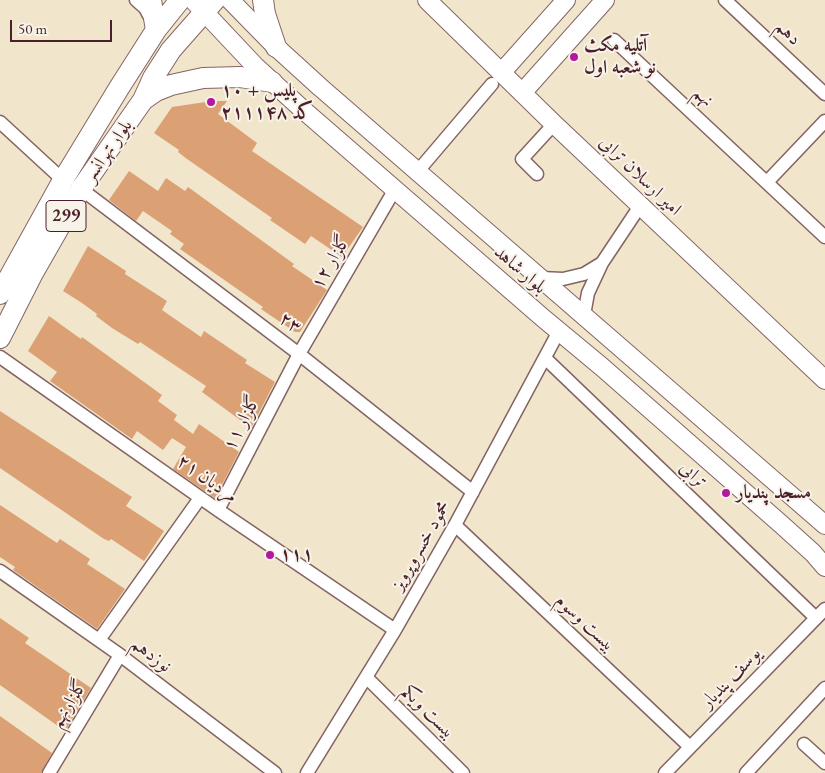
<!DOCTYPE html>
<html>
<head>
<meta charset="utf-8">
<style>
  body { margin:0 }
  #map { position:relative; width:825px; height:773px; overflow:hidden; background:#f1e5cc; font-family:"EB Garamond",serif }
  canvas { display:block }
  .scale { position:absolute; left:10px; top:20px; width:102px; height:22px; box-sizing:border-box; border:2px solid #4a1f2b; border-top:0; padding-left:6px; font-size:15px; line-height:18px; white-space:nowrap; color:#4a1f2b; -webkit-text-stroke:4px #f7f3e8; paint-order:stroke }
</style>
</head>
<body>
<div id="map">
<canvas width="825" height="773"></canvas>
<div class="scale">50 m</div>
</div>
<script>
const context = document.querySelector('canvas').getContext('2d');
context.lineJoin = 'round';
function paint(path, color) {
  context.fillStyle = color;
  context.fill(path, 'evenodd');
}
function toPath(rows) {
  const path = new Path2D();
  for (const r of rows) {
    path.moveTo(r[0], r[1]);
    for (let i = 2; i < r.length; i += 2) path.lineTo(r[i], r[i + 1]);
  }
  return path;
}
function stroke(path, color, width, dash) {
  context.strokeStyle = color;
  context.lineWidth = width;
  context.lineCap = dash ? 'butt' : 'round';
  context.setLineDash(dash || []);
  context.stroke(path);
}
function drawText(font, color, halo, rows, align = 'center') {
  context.font = font + ' "EB Garamond",Amiri,serif';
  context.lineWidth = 4;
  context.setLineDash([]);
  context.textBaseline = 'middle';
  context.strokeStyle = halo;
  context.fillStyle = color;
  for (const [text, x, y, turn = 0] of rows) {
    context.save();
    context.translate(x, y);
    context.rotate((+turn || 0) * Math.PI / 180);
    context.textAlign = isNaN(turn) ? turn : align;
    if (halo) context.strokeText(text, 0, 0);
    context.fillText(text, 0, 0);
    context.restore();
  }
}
const building = toPath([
  [212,101,227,101,218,114,257,143,252,151,363,227,342,257,311,236,305,244,270,220,272,218,187,159,178,152,179,150,154,133,172,107],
  [129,171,158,191,166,178,185,191,188,187,294,264,292,266,327,290,300,332,295,332,261,309,263,307,180,249,184,244,170,234,172,231,143,211,136,221,109,200],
  [88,246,126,271,125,274,167,301,162,310,201,337,204,331,247,360,245,363,275,382,251,428,202,392,206,386,140,342,138,344,112,328,96,316,97,314,82,303,63,291],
  [49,316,81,339,82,337,162,395,158,401,177,415,174,420,193,434,199,424,239,452,215,498,173,469,186,447,172,438,163,450,137,431,132,439,50,381,57,372,28,351],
  [0,411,132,497,126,506,164,531,144,561,111,539,109,541,104,539,0,468],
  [0,505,57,543,60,539,90,559,87,564,125,589,97,629,13,570,15,567,0,557],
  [0,618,29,638,25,643,91,688,65,731,0,685],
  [0,716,52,753,41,773,0,773]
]);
const street = toPath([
  [136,0,145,8,151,19],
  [725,0,825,94],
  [614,40,825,237],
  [0,122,63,180],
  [418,171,492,84],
  [537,174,522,159,554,124],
  [767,182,825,121],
  [81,189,299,354,473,492],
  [541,278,563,279,584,274,602,263],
  [584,315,588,293,602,263,640,206],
  [0,357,218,510,395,630],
  [545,358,816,618],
  [218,510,299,354,395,189],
  [455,525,690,747],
  [0,571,120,655,275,773],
  [99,640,200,498],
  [366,677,463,773],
  [804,744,825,763],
  [49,773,120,655],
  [307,773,395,630,455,525,559,331],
  [665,773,825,609],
  [746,773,825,688]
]);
const secondary = toPath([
  [193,0,256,67,301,108,543,318,602,367,782,525,813,553,825,567],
  [230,0,276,47,320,87,825,525],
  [427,0,554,124,825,380],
  [501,73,566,0],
  [522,93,605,0]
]);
const primary = toPath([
  [151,0,156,30],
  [263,0,265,14,276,47],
  [143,100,156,91,171,85,203,78,240,77,272,82],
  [0,294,63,180,119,88,156,30,180,0],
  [0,338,33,273,81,189,143,100,153,78,171,50,215,0]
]);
const markers = [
  [574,57,5,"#b5179e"],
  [211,102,5,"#b5179e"],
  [726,493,5,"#b5179e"],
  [270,555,5,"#b5179e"]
];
const shields = [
  [66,216,40]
];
const shieldNames = [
  ["299",66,216]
];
const streetNames = [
  ["دهم",788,33,43],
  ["نهم",703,97,43],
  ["بلوار تهرانسر",108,151,-55],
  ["امیر ارسلان ترابی",640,176,44],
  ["گلزار ۱۲",331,262,-60],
  ["بلوار شاهد",520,270,41],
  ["۲۳",290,323,37],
  ["گلزار ۱۱",242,423,-63],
  ["ترابی",693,475,44],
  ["۲۱ مردیان",207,479,35],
  ["محمود خسروپرویز",421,546,-60],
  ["بیست وسوم",585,623,43],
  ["نوزدهم",151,655,37],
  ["یوسف پندیار",731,678,-46],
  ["گلزارنهم",69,704,-59],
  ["بیست ویکم",428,712,45]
];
const poiNames = [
  ["آتلیه مکث",584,46],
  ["نو شعبه اول",584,68],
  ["پلیس + ۱۰",221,91],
  ["کد ۲۱۱۱۴۸",221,113],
  ["مسجد پندیار",736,493],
  ["۱۱۱",280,555]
];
paint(building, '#dba175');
stroke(street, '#846463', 15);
stroke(secondary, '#846463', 20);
stroke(primary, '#846463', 22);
stroke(street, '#fff', 12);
stroke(secondary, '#fff', 18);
stroke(primary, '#fff', 20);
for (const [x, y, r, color] of markers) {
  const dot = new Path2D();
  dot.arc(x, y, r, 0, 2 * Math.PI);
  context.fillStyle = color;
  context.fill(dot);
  stroke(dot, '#f7f3e8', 2);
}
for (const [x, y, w] of shields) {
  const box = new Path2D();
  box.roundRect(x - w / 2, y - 15.5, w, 31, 4);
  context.fillStyle = '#f7f3e8';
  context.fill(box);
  stroke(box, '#4a1f2b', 1);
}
drawText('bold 18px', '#4a1f2b', null, shieldNames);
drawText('19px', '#4a1f2b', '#f7f3e8', streetNames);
drawText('bold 19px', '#4a1f2b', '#f7f3e8', poiNames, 'left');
</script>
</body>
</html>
